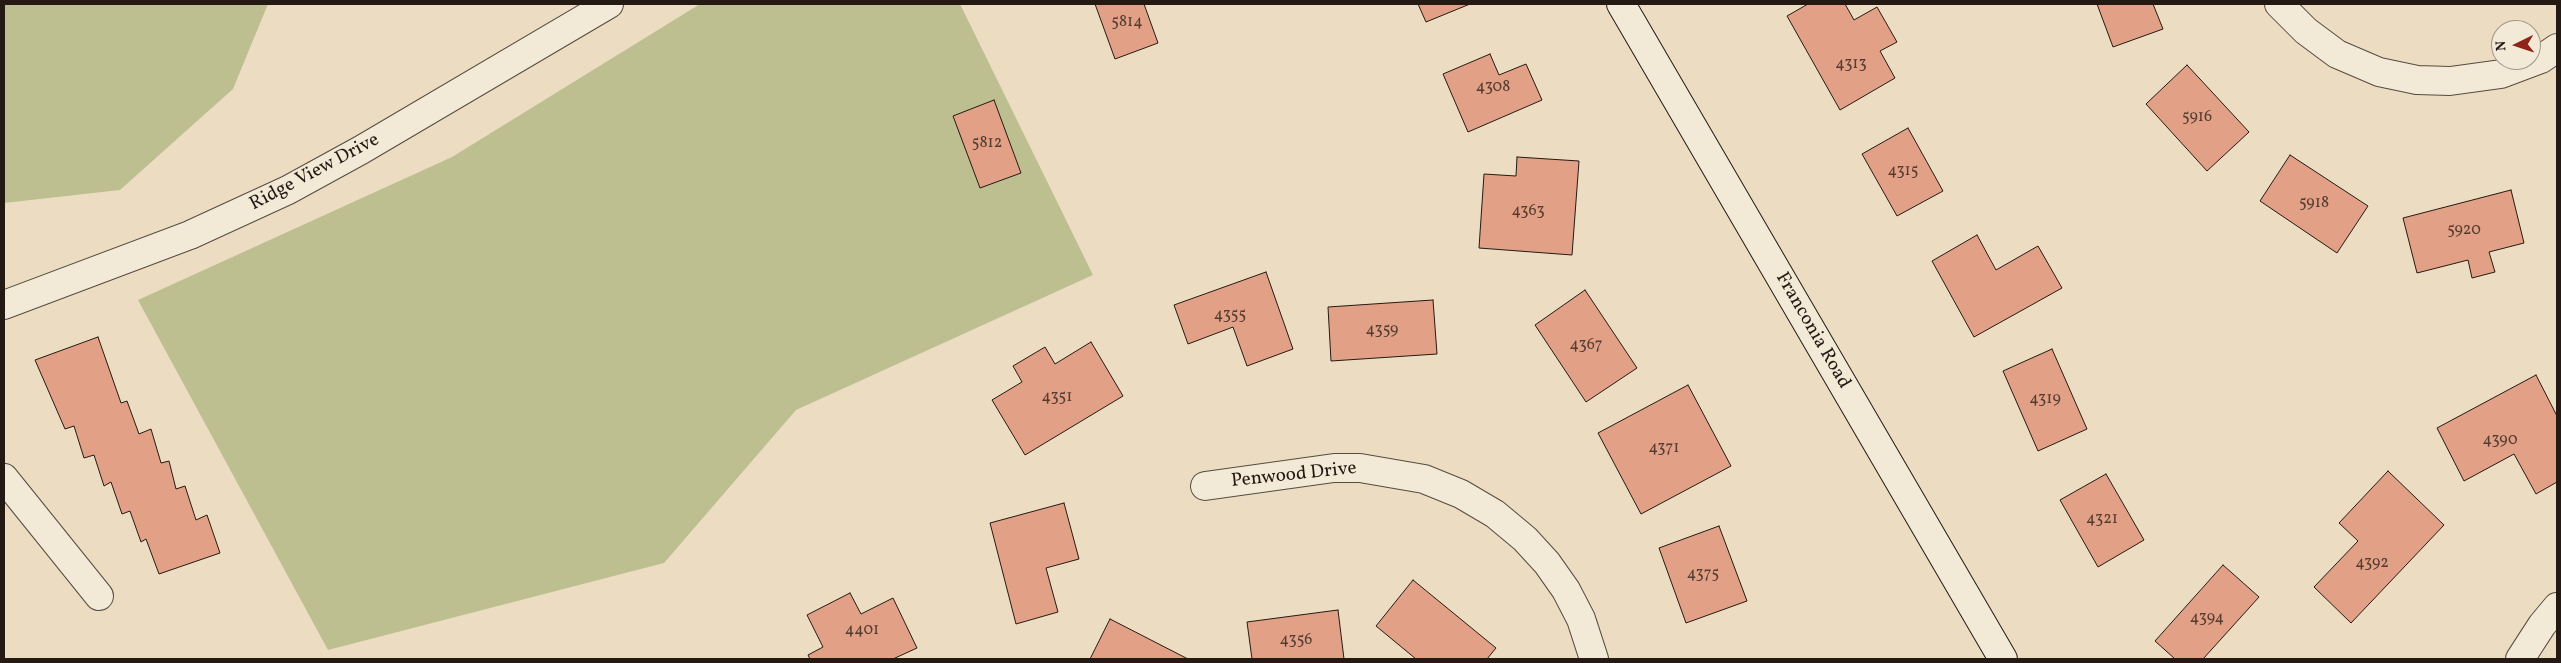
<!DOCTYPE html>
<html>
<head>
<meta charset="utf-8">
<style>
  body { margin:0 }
  #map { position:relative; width:2561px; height:663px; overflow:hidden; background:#ecddc2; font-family:Vollkorn,serif }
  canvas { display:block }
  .frame { position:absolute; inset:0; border:5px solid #241a13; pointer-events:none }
  .north { position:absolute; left:2491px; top:20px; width:50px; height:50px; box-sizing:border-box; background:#f3e9d7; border:1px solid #a09689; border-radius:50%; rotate:266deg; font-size:14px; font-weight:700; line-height:20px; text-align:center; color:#241a13 }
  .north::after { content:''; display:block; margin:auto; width:18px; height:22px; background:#8f2418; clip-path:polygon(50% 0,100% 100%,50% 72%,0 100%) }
</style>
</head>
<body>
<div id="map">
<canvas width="2561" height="663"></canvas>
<div class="frame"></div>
<div class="north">N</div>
</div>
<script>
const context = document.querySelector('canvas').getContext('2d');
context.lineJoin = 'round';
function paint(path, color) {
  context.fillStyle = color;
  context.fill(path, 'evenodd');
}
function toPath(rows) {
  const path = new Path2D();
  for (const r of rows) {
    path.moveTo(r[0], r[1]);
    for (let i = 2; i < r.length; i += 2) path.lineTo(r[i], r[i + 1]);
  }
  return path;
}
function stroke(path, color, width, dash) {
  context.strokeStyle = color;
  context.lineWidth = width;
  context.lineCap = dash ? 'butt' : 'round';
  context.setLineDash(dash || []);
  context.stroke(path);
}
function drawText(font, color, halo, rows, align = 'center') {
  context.font = font + ' Vollkorn,serif';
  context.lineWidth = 4;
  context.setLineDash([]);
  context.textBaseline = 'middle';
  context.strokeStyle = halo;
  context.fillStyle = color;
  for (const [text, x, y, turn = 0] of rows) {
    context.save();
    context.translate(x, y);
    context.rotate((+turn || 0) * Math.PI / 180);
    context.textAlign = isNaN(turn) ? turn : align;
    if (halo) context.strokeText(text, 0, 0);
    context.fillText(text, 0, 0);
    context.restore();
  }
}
const green = toPath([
  [4,4,268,4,233,89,120,190,4,203],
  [700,4,960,4,1093,275,796,410,664,563,328,650,138,300,452,157]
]);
const building = toPath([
  [1095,4,1144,4,1158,43,1115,59,1095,4],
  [1418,4,1470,4,1426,22,1418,4],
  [1808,4,1845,4,1854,20,1877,7,1897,42,1880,51,1895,78,1840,110,1787,16,1808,4],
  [2097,4,2153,4,2163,29,2113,47,2097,4],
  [1490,54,1499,75,1526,64,1542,100,1468,132,1443,74,1490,54],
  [2187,65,2249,132,2207,171,2146,104,2187,65],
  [994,100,1021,173,980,188,953,116,994,100],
  [1908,128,1943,191,1897,216,1862,154,1908,128],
  [2290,155,2368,206,2337,253,2260,201,2290,155],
  [1517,157,1579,161,1572,255,1479,248,1484,174,1516,176,1517,157],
  [2511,190,2524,243,2489,252,2495,272,2472,278,2468,260,2417,273,2403,218,2511,190],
  [1977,235,1996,270,2038,246,2062,288,1974,337,1932,261,1977,235],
  [1266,272,1293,349,1247,366,1233,327,1188,344,1174,305,1266,272],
  [1585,290,1637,368,1586,402,1535,325,1585,290],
  [1433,300,1437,354,1331,361,1328,307,1433,300],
  [98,337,121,403,127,401,139,434,151,429,161,463,169,461,176,489,185,486,196,520,207,515,220,553,159,574,146,539,141,542,130,511,122,514,111,482,104,486,94,455,84,458,74,426,65,429,35,360,98,337],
  [1091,342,1123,396,1025,455,992,400,1022,382,1013,366,1045,347,1055,364,1091,342],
  [2052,349,2087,429,2038,451,2003,371,2052,349],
  [2536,375,2557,416,2557,482,2536,494,2514,454,2464,481,2437,428,2536,375],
  [1688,385,1731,466,1641,514,1598,433,1688,385],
  [2388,471,2444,525,2351,623,2314,587,2358,541,2339,523,2388,471],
  [2106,474,2144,540,2098,567,2060,500,2106,474],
  [1064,503,1079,559,1046,568,1058,612,1016,624,990,523,1064,503],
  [1719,526,1747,601,1686,623,1659,548,1719,526],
  [2223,565,2259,597,2203,659,2175,659,2155,641,2223,565],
  [1413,580,1496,648,1487,659,1416,659,1376,626,1413,580],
  [850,593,861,614,893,598,917,648,893,659,810,659,808,655,823,647,807,615,850,593],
  [1338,610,1344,659,1252,659,1247,622,1338,610],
  [1110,619,1188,659,1090,659,1110,619]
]);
const minor = toPath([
  [2279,4,2306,31,2337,54,2379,72,2417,80,2450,81,2501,74,2541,59,2557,48],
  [4,305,190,235,288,190,361,150,609,4],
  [4,478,99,596],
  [1205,486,1334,468,1360,468,1424,479,1461,494,1495,514,1525,539,1547,563,1566,590,1581,619,1594,659],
  [2520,659,2542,625,2557,607]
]);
const secondary = toPath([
  [1621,4,2003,659]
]);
const numberNames = [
  ["5814",1127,23],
  ["4313",1851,65],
  ["4308",1493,88],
  ["5916",2197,118],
  ["5812",987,144],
  ["4315",1903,172],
  ["5918",2314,204],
  ["4363",1528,212],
  ["5920",2464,231],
  ["4355",1230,316],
  ["4359",1382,331],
  ["4367",1586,346],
  ["4351",1057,398],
  ["4319",2045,400],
  ["4390",2500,441],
  ["4371",1664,449],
  ["4321",2102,520],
  ["4392",2372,564],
  ["4375",1703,575],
  ["4394",2207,619],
  ["4401",862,631],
  ["4356",1296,641]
];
const streetNames = [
  ["Ridge View Drive",315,173,-28],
  ["Franconia Road",1812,331,60],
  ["Penwood Drive",1294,476,-6]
];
paint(green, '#bdbf90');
paint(building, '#e2a086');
stroke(building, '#241a13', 1);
stroke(minor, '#564b3f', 30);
stroke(secondary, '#241a13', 30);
stroke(minor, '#f3e9d7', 28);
stroke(secondary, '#f3e9d7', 28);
drawText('16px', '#543c30', null, numberNames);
drawText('19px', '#241a13', '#f3e9d7', streetNames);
</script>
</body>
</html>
